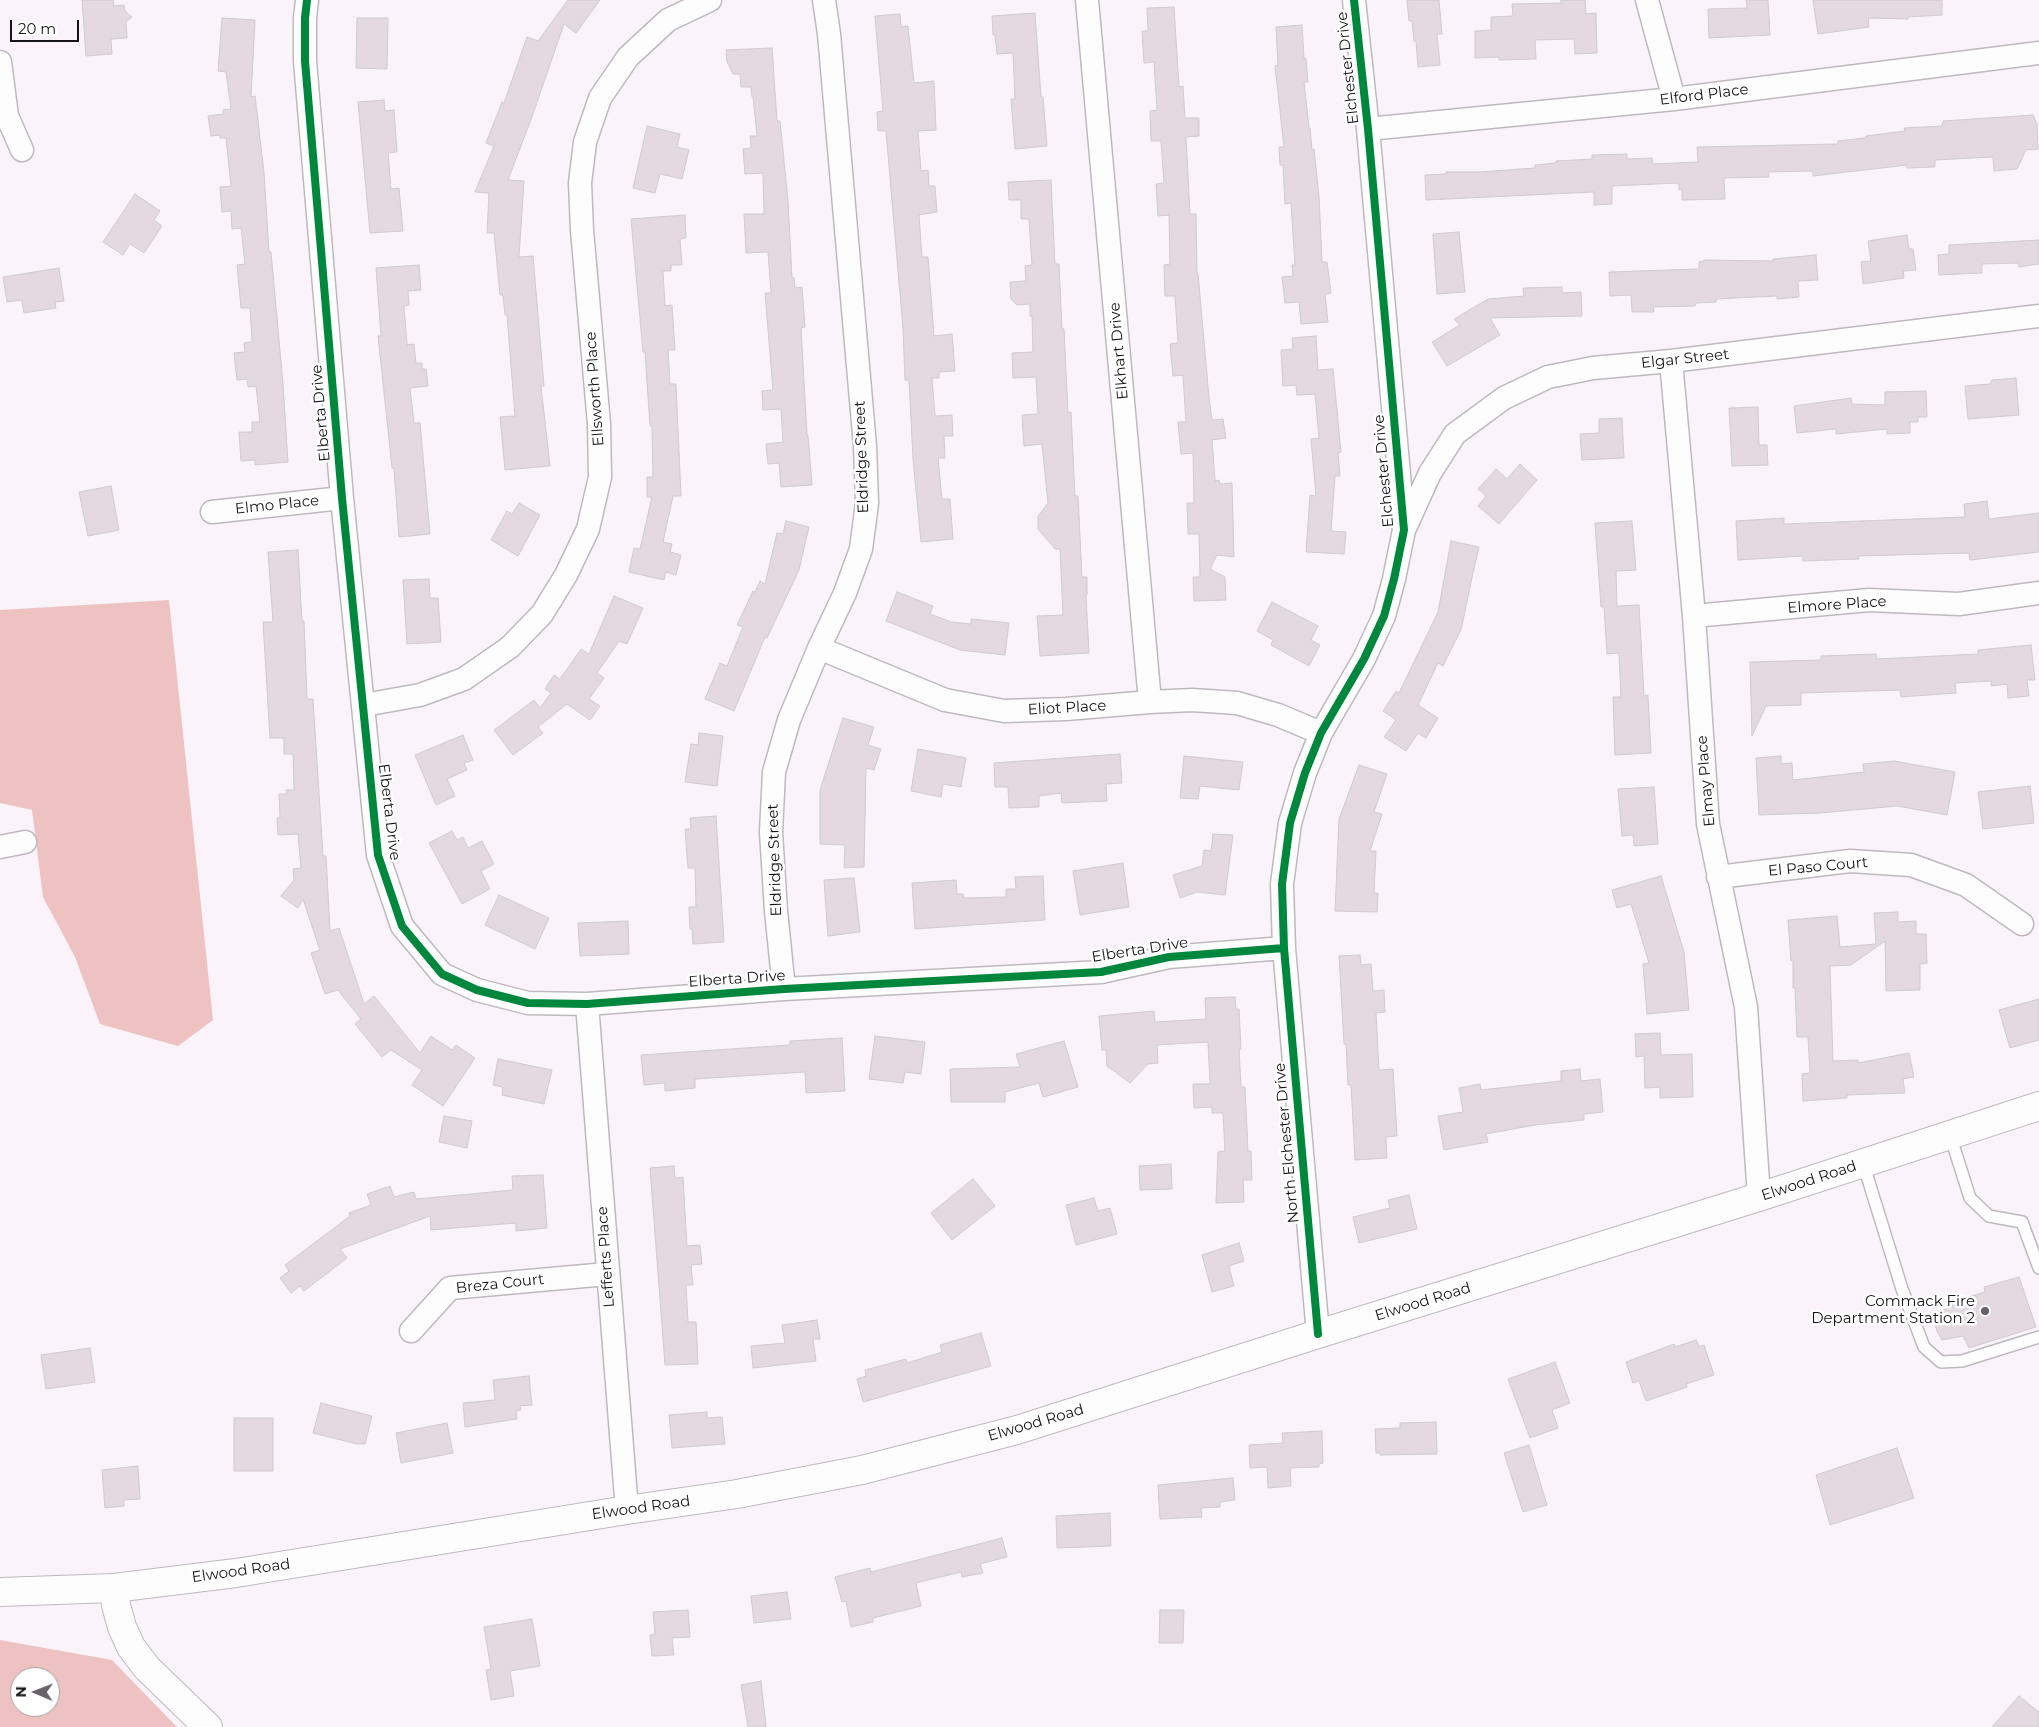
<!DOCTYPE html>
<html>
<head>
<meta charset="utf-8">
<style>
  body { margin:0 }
  #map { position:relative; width:2039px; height:1727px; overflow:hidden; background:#faf4fa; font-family:Montserrat,sans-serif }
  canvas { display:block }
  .north { position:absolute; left:10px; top:1667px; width:50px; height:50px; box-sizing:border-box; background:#fff; border:1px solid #a2a1a3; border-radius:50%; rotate:271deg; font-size:14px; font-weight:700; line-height:20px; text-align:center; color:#171418 }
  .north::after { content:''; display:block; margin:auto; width:18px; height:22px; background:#666267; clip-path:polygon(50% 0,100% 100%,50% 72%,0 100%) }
  .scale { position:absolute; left:10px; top:20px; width:69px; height:22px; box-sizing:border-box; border:2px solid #171418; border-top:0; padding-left:6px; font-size:15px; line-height:18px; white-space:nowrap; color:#171418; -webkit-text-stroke:4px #fff; paint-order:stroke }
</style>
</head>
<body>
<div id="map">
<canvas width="2039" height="1727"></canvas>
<div class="north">N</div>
<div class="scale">20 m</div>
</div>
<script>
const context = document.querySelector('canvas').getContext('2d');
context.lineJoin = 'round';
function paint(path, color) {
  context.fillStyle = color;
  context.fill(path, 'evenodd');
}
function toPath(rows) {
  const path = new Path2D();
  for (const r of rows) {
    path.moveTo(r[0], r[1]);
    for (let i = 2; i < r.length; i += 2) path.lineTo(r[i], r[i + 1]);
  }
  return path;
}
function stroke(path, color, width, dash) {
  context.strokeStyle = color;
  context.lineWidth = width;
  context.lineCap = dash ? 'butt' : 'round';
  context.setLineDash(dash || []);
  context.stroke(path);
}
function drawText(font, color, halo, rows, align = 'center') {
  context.font = font + ' Montserrat,sans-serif';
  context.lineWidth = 5;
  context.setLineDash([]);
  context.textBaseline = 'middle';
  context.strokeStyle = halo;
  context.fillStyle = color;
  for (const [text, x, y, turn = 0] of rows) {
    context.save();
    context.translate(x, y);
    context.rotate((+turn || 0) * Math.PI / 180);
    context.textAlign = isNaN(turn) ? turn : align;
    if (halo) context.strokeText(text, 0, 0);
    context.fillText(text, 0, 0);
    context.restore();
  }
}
const forest = toPath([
  [169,600,213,1020,178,1046,100,1024,75,957,43,897,32,810,0,803,0,610],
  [0,1640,112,1660,177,1727,0,1727],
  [20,1677,50,1677,50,1707,20,1707]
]);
const building = toPath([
  [82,0,113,0,114,6,124,5,125,11,132,17,126,22,127,38,111,39,112,54,86,56,82,0],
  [568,0,600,0,576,33,564,24,533,114,508,180,524,181,519,257,533,256,544,386,541,386,550,466,505,470,500,417,515,416,507,315,505,315,503,295,500,295,494,233,487,233,489,193,475,192,494,146,486,143,502,102,504,103,527,37,538,41,568,0],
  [1407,0,1439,0,1442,34,1437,34,1440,65,1418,67,1416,41,1414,41,1412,21,1409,21,1407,0],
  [1561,0,1585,0,1586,14,1596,13,1597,53,1575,54,1574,39,1535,40,1536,59,1499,60,1499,57,1475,58,1475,31,1491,30,1491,17,1513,16,1512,4,1561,3,1561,0],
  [1746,0,1768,0,1770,35,1709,38,1708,9,1747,8,1746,0],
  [1813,0,1942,0,1942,15,1908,17,1908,19,1868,18,1869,27,1818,34,1813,0],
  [1174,7,1179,87,1183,86,1185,118,1199,118,1199,136,1186,137,1190,214,1196,214,1197,273,1198,273,1209,398,1212,420,1223,419,1226,438,1212,440,1215,481,1219,480,1220,484,1232,483,1234,557,1217,555,1210,569,1225,577,1226,600,1194,601,1193,577,1200,577,1199,534,1188,534,1187,503,1194,503,1193,453,1181,454,1178,422,1186,422,1183,375,1173,376,1170,344,1178,343,1175,296,1165,296,1164,265,1170,264,1169,215,1158,216,1156,184,1164,183,1161,141,1151,141,1150,111,1157,110,1154,62,1144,63,1142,31,1148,31,1147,8,1174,7],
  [1035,13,1041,97,1043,97,1047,146,1015,149,1011,99,1015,99,1013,53,997,54,995,35,993,35,992,16,1035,13],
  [900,14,901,27,908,26,914,83,934,81,936,130,918,131,921,171,928,170,929,186,935,186,937,212,919,215,922,257,928,257,934,336,952,334,955,371,939,372,939,378,932,378,935,416,952,415,953,436,944,436,945,458,938,458,942,499,950,499,953,539,921,542,913,459,909,380,905,380,903,329,886,131,878,131,877,112,883,111,875,16,900,14],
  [222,18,255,20,251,97,255,96,264,172,269,252,271,252,283,384,288,462,255,465,255,460,241,461,239,432,252,432,252,422,260,422,256,386,248,387,247,379,237,380,234,353,245,352,244,343,252,342,250,308,241,308,237,265,245,264,241,228,232,229,231,211,222,212,220,187,231,186,226,138,220,138,220,135,211,136,208,116,223,114,223,110,231,109,226,72,218,71,222,18],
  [357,18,388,18,387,69,356,68,357,18],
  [1302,25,1304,59,1306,58,1308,82,1304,82,1309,128,1310,128,1312,150,1314,149,1319,196,1322,262,1327,262,1331,293,1325,294,1328,322,1301,324,1299,302,1285,303,1282,277,1293,276,1292,265,1295,265,1291,203,1285,204,1283,165,1280,165,1279,147,1284,147,1275,66,1278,65,1276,27,1302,25],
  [772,48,777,121,780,121,788,201,792,278,794,278,795,288,802,287,805,327,801,328,807,435,808,435,812,485,781,487,779,463,768,464,766,444,783,442,781,409,763,410,762,391,773,390,765,293,771,293,768,252,746,253,744,214,764,214,763,173,745,174,743,149,751,148,750,136,757,136,753,97,752,97,751,87,741,87,740,74,733,74,727,62,726,50,772,48],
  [384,100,385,111,394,110,397,152,388,153,391,189,399,188,403,231,370,233,358,102,384,100],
  [2033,115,2037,124,2038,149,2026,150,2017,169,1994,171,1993,157,1935,160,1935,167,1907,168,1907,165,1813,176,1813,171,1768,172,1769,177,1724,178,1725,199,1682,200,1682,189,1679,190,1679,183,1612,186,1612,204,1594,205,1594,192,1426,200,1425,175,1446,174,1446,172,1479,172,1535,168,1535,165,1556,163,1556,161,1592,159,1592,155,1627,154,1627,159,1652,158,1653,164,1698,162,1697,147,1838,144,1838,141,1865,138,1866,136,1905,131,1904,128,1942,126,1943,121,2033,115],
  [647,126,680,134,677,147,689,150,682,179,660,174,655,193,633,188,647,126],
  [1051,180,1055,264,1059,264,1062,329,1064,329,1068,413,1071,412,1075,496,1078,496,1082,577,1087,577,1087,595,1086,595,1089,653,1040,656,1037,616,1063,615,1060,549,1055,549,1038,529,1038,516,1048,503,1042,444,1024,446,1022,415,1038,414,1036,377,1013,378,1012,353,1033,352,1032,316,1030,316,1030,304,1017,305,1011,299,1010,282,1026,281,1025,266,1032,265,1029,219,1021,219,1021,200,1009,200,1008,182,1051,180],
  [135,194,160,211,154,220,162,226,144,253,130,244,123,255,103,242,135,194],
  [685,215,686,238,680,239,682,265,671,265,671,271,663,271,665,306,672,305,675,350,668,350,670,384,676,384,681,496,673,496,663,542,672,544,670,552,681,555,676,575,666,572,664,580,629,572,634,548,640,549,652,497,647,497,647,477,653,477,652,426,650,426,645,352,643,352,631,219,685,215],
  [1459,232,1465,292,1437,294,1433,234,1459,232],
  [1907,235,1909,249,1913,249,1916,270,1903,271,1904,278,1863,284,1861,262,1871,261,1868,241,1907,235],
  [2039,240,2039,264,2019,267,2018,263,1982,264,1982,273,1939,275,1938,255,1949,254,1949,245,2039,240],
  [1816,255,1818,280,1798,281,1799,297,1777,299,1777,296,1716,299,1716,302,1696,303,1695,306,1653,307,1654,312,1632,312,1631,295,1610,296,1609,272,1699,269,1699,262,1704,261,1704,260,1773,261,1773,259,1816,255],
  [419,265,421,290,408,291,409,305,404,306,407,345,414,344,416,363,422,363,422,369,426,369,428,386,410,388,414,423,420,423,430,534,399,537,394,468,392,468,378,336,381,336,376,268,419,265],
  [59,268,64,301,55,302,56,308,24,313,22,300,7,302,3,277,59,268],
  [1562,287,1562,293,1581,292,1582,316,1490,318,1500,335,1447,366,1432,342,1460,325,1454,319,1488,299,1524,296,1523,288,1562,287],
  [1316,336,1318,370,1333,369,1341,452,1338,453,1340,476,1335,476,1331,531,1346,532,1344,554,1306,552,1310,495,1316,496,1311,439,1319,438,1315,394,1297,395,1296,385,1283,386,1281,350,1293,349,1292,338,1316,336],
  [2016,378,2019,415,1968,419,1965,386,1990,384,1992,380,2016,378],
  [1926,391,1927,417,1918,417,1918,422,1910,422,1910,433,1887,434,1887,429,1836,434,1836,429,1797,433,1794,406,1851,398,1852,404,1885,405,1885,392,1926,391],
  [1758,407,1759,445,1767,445,1768,465,1732,466,1729,408,1758,407],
  [1622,418,1624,458,1582,460,1580,434,1599,433,1599,419,1622,418],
  [1520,464,1537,480,1499,524,1478,506,1486,496,1478,489,1496,469,1507,479,1520,464],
  [111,486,119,530,88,536,79,492,111,486],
  [1987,501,1989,519,2039,513,2039,552,1970,560,1969,553,1858,556,1859,559,1803,561,1803,556,1738,560,1736,521,1784,518,1784,524,1965,517,1964,504,1987,501],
  [519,503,540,515,518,556,491,540,507,511,512,514,519,503],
  [786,521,809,527,799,570,767,638,765,637,734,711,705,699,720,663,727,666,743,627,737,625,753,591,755,592,760,581,765,584,777,533,783,534,786,521],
  [1632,521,1636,570,1616,571,1617,606,1639,605,1644,696,1648,695,1651,753,1615,755,1613,697,1621,697,1619,653,1607,654,1604,607,1601,607,1595,523,1632,521],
  [1451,541,1479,547,1473,573,1461,630,1443,666,1438,663,1418,705,1438,718,1426,738,1418,733,1406,751,1384,737,1396,720,1383,711,1396,691,1399,693,1438,612,1451,541],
  [298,550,302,621,304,621,307,699,313,699,323,856,326,856,330,931,339,928,364,1004,374,996,420,1053,431,1036,452,1050,456,1045,475,1058,443,1106,412,1085,422,1070,391,1050,382,1057,355,1024,361,1019,338,990,325,994,311,953,320,950,303,899,298,908,281,896,294,880,293,869,301,868,298,834,278,835,277,818,280,818,279,794,287,794,286,790,294,790,293,754,284,754,284,738,270,738,263,622,273,622,268,552,298,550],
  [429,579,430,598,438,598,441,642,407,644,403,580,429,579],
  [897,592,933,606,930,614,951,622,971,624,971,619,1009,623,1005,655,960,650,886,621,897,592],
  [614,596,643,608,627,644,619,641,597,673,604,678,589,699,600,706,590,720,567,704,538,727,543,733,513,755,494,730,534,700,540,708,551,693,545,689,554,675,560,679,581,649,589,654,614,596],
  [1272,602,1318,626,1311,640,1320,645,1309,666,1271,645,1273,640,1257,631,1272,602],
  [2031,645,2035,680,2027,680,2029,696,2008,698,2007,684,1991,686,1991,681,1955,683,1956,693,1901,697,1900,690,1801,693,1801,705,1766,706,1752,736,1750,662,1821,660,1821,656,1876,654,1877,659,1978,654,1978,650,2031,645],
  [843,718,874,727,868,745,881,749,874,770,866,768,864,867,844,868,845,845,820,844,820,790,843,718],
  [699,733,723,736,717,786,685,782,691,744,698,745,699,733],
  [463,735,473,760,464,763,467,770,447,779,455,796,436,805,415,755,463,735],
  [918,749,966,758,961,787,943,784,941,797,911,791,918,749],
  [1120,754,1122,783,1106,784,1107,801,1062,803,1061,793,1039,796,1039,807,1009,808,1008,787,995,787,994,763,1120,754],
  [1184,756,1243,762,1239,790,1200,786,1198,799,1180,798,1184,756],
  [1781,756,1781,764,1792,763,1793,780,1864,772,1863,764,1894,761,1955,772,1947,815,1897,806,1821,813,1759,815,1756,758,1781,756],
  [1359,765,1387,774,1374,812,1382,814,1370,851,1376,851,1374,893,1378,893,1377,912,1335,911,1339,819,1359,765],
  [2030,786,2034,823,1983,829,1978,792,2030,786],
  [1654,787,1658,844,1634,846,1633,835,1622,836,1618,789,1654,787],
  [716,816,724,942,693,944,692,929,690,929,689,907,696,907,695,868,688,868,685,829,691,829,690,818,716,816],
  [452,831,457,840,463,837,468,848,482,841,494,864,481,871,490,889,462,904,429,843,452,831],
  [1213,834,1233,835,1225,895,1197,892,1180,898,1173,875,1202,866,1204,850,1211,851,1213,834],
  [1123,863,1129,907,1080,915,1073,871,1123,863],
  [1043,876,1045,920,915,929,912,883,956,880,957,894,963,894,964,898,1006,897,1006,889,1016,889,1015,877,1043,876],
  [1661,876,1684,952,1689,1010,1647,1014,1643,964,1649,963,1631,904,1617,908,1612,890,1661,876],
  [854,878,860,932,828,936,824,880,854,878],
  [499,895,549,918,535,949,485,925,499,895],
  [1898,912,1898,922,1916,921,1916,934,1926,934,1927,963,1920,964,1920,990,1886,991,1885,941,1851,965,1830,966,1833,1061,1858,1060,1858,1063,1909,1053,1914,1077,1903,1079,1905,1093,1847,1095,1847,1098,1803,1101,1802,1074,1810,1073,1808,1037,1797,1037,1795,988,1793,988,1793,961,1791,961,1788,920,1837,916,1840,947,1876,944,1874,913,1898,912],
  [628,921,629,954,580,956,578,923,628,921],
  [1360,955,1361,965,1371,964,1373,991,1384,990,1385,1012,1376,1013,1379,1070,1393,1069,1397,1136,1386,1137,1387,1158,1355,1160,1351,1085,1348,1085,1346,1044,1344,1044,1339,956,1360,955],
  [1235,997,1236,1009,1239,1009,1241,1049,1239,1049,1241,1087,1245,1087,1248,1151,1251,1151,1252,1180,1243,1180,1244,1202,1216,1203,1218,1152,1225,1151,1223,1113,1212,1113,1212,1107,1194,1108,1193,1084,1210,1084,1208,1042,1157,1045,1158,1063,1148,1064,1130,1083,1107,1066,1106,1050,1102,1050,1099,1016,1154,1011,1155,1022,1206,1019,1205,998,1235,997],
  [2039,999,2039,1040,2010,1048,1999,1010,2039,999],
  [1660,1033,1661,1055,1692,1054,1693,1097,1660,1098,1660,1087,1645,1088,1644,1056,1636,1057,1635,1034,1660,1033],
  [875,1036,925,1042,921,1074,905,1072,903,1083,869,1079,875,1036],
  [842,1038,845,1091,806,1093,805,1072,695,1079,695,1088,665,1091,665,1083,644,1085,641,1055,790,1045,790,1041,842,1038],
  [1064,1041,1078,1087,1043,1097,1039,1083,1005,1092,1005,1102,951,1102,950,1069,1020,1067,1016,1054,1064,1041],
  [498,1059,552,1070,544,1104,502,1095,503,1087,493,1085,498,1059],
  [1580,1069,1581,1081,1600,1079,1603,1112,1584,1114,1584,1120,1535,1125,1486,1134,1488,1142,1444,1150,1438,1116,1463,1112,1459,1088,1480,1084,1481,1090,1561,1081,1561,1071,1580,1069],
  [444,1116,472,1121,467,1148,439,1142,444,1116],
  [1171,1164,1172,1189,1140,1190,1139,1166,1171,1164],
  [674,1166,675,1178,683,1177,687,1246,700,1245,702,1264,691,1265,693,1285,686,1285,688,1322,696,1322,698,1364,665,1365,650,1168,674,1166],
  [543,1175,547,1228,516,1231,516,1223,431,1230,430,1216,340,1249,347,1258,304,1291,300,1286,291,1293,280,1278,289,1271,285,1265,350,1216,349,1213,371,1205,367,1194,390,1186,394,1197,414,1192,416,1199,513,1190,512,1176,543,1175],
  [973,1179,995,1206,952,1240,931,1213,973,1179],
  [1409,1195,1417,1229,1359,1243,1353,1217,1390,1208,1388,1200,1409,1195],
  [1094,1198,1098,1211,1110,1208,1117,1234,1076,1245,1066,1205,1094,1198],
  [1239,1243,1244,1261,1229,1266,1234,1286,1212,1292,1202,1255,1239,1243],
  [2019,1277,2036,1327,1969,1348,1963,1336,1942,1340,1937,1331,1932,1314,1952,1307,1954,1301,1985,1292,1984,1287,2019,1277],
  [817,1320,820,1339,813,1339,816,1361,753,1368,751,1346,785,1343,782,1325,817,1320],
  [981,1333,991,1366,863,1402,857,1379,866,1376,865,1370,906,1359,907,1363,942,1352,940,1345,981,1333],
  [1696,1340,1699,1347,1704,1345,1714,1375,1686,1384,1687,1387,1646,1401,1639,1381,1633,1383,1626,1362,1674,1344,1675,1347,1696,1340],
  [90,1348,95,1382,46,1389,41,1355,90,1348],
  [1555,1362,1570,1403,1552,1410,1558,1428,1530,1438,1508,1379,1555,1362],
  [529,1376,532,1405,520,1406,521,1410,516,1411,517,1419,465,1427,463,1403,495,1400,493,1380,529,1376],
  [321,1403,372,1416,365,1444,357,1444,313,1433,321,1403],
  [707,1412,707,1418,722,1417,725,1444,672,1448,669,1415,707,1412],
  [234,1418,273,1418,273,1471,234,1471,234,1418],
  [1436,1422,1437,1454,1380,1455,1380,1453,1376,1453,1375,1429,1400,1428,1400,1423,1436,1422],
  [447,1423,453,1453,401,1463,396,1433,447,1423],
  [1322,1431,1323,1463,1319,1464,1319,1467,1290,1468,1291,1486,1268,1488,1267,1467,1250,1468,1249,1445,1283,1443,1282,1433,1322,1431],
  [1529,1445,1547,1505,1523,1512,1504,1453,1529,1445],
  [1897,1448,1914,1498,1830,1525,1816,1475,1897,1448],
  [138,1466,140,1499,124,1500,124,1506,105,1508,102,1470,138,1466],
  [1233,1478,1235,1500,1220,1502,1220,1507,1201,1508,1202,1517,1160,1519,1158,1485,1233,1478],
  [1110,1513,1111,1546,1057,1548,1056,1516,1110,1513],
  [1002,1538,1007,1557,980,1564,983,1573,962,1577,961,1572,916,1583,921,1606,873,1618,873,1622,851,1627,846,1601,842,1602,835,1577,870,1568,871,1572,1002,1538],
  [787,1592,791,1619,754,1623,751,1596,787,1592],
  [688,1610,690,1637,672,1638,674,1655,652,1656,650,1635,655,1634,653,1612,688,1610],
  [1160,1610,1184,1610,1183,1643,1159,1643,1160,1610],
  [532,1619,540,1666,510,1671,514,1696,491,1700,486,1670,491,1669,484,1627,532,1619],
  [761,1681,766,1727,748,1727,741,1685,761,1681],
  [2019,1696,2039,1712,2039,1727,1992,1727,2019,1696]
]);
const service = toPath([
  [1950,1135,1970,1198,1989,1216,2022,1222,2039,1268],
  [1863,1163,1902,1289,1924,1347,1941,1362,1962,1361,2039,1337]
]);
const minor = toPath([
  [307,0,305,18,305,61,342,498,378,855,402,926,442,974,477,990,528,1003,587,1004,784,989,1101,972,1169,957,1284,948],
  [1087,0,1150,702],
  [1647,0,1674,99],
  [0,62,7,116,22,150],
  [1368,129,1674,99,2039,53],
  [1671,361,1694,616,1708,824,1746,1007,1759,1197],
  [212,512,342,498],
  [1405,528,1430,473,1455,434,1504,398,1548,377,1593,368,1671,361,2039,316],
  [1694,616,1869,600,1959,604,2039,593],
  [819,648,945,700,1004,711,1066,709,1150,702,1192,700,1237,703,1278,715,1321,733],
  [364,705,420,695,464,679,510,647,542,614,566,575,588,529,600,477,599,424,582,230,580,183,585,142,600,98,628,57,668,20,710,0],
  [0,847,25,842],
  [1718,877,1850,861,1911,865,1966,885,2022,924],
  [784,989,776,911,771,832,774,772,789,720,819,648,845,593,861,549,867,503,865,446,829,34,824,0],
  [587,1004,627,1510],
  [411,1331,450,1288,607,1274],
  [1318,1334,1284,948,1282,884,1290,823,1305,773,1321,733,1364,659,1384,616,1394,579,1404,530,1368,129,1354,0]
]);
const tertiary = toPath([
  [114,1588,116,1605,122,1627,131,1647,147,1668,208,1727]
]);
const secondary = toPath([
  [0,1592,114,1588,236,1573,627,1510,737,1494,862,1470,1017,1430,1318,1334,1759,1197,2039,1106]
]);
const cycleway = toPath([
  [307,0,305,18,305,61,342,498,378,855,402,926,442,974,477,990,528,1003,587,1004,784,989,1101,972,1169,957,1284,948],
  [1318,1334,1284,948,1282,884,1290,823,1305,773,1321,733,1364,659,1384,616,1394,579,1404,530,1368,129,1354,0]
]);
const markers = [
  [1985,1311,5,"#666267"]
];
const streetNames = [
  ["Elchester Drive",1348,68,-96],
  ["Elford Place",1704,95,-7],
  ["Elkhart Drive",1119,351,-95],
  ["Elgar Street",1685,359,-6],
  ["Ellsworth Place",595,389,-94],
  ["Elberta Drive",321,413,-95],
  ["Eldridge Street",862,457,-92],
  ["Elchester Drive",1384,471,-95],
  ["Elmo Place",277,505,-6],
  ["Elmore Place",1837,605,-4],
  ["Eliot Place",1067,708,-3],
  ["Elmay Place",1706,781,-95],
  ["Elberta Drive",389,812,83],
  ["Eldridge Street",775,860,-92],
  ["El Paso Court",1818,867,-5],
  ["Elberta Drive",1140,950,-9],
  ["Elberta Drive",737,979,-4],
  ["North Elchester Drive",1287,1143,-95],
  ["Elwood Road",1809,1181,-18],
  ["Lefferts Place",606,1257,-94],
  ["Breza Court",500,1284,-6],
  ["Elwood Road",1423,1302,-17],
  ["Elwood Road",1036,1423,-16],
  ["Elwood Road",641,1508,-8],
  ["Elwood Road",241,1571,-8]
];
const poiNames = [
  ["Commack Fire",1975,1302],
  ["Department Station 2",1975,1319]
];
paint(forest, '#edc2c1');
paint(building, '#e3d9df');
stroke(building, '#d0cacd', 1);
stroke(service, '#beb9be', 14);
stroke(minor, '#beb9be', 25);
stroke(tertiary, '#beb9be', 30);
stroke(secondary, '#beb9be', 30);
stroke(service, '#fefdfe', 11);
stroke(minor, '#fefdfe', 22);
stroke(tertiary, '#fefdfe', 28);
stroke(secondary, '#fefdfe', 28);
stroke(cycleway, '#00873e', 8);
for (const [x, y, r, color] of markers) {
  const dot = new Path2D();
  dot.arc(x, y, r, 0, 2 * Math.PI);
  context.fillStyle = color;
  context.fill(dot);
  stroke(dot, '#fff', 2);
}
drawText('15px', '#171418', '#fff', streetNames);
drawText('15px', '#171418', '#fff', poiNames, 'right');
</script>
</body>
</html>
